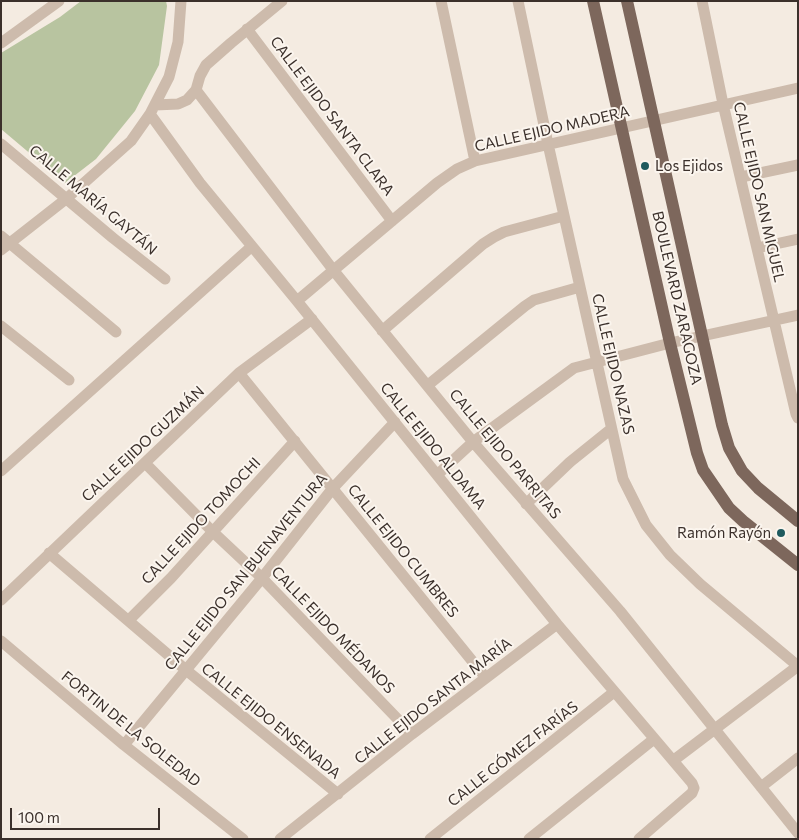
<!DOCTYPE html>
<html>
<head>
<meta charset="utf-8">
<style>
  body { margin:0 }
  #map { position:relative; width:799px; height:840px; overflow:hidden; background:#f4ebe1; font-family:Commissioner,sans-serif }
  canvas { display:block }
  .frame { position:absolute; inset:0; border:2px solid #3b302b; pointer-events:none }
  .scale { position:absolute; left:10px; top:808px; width:150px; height:22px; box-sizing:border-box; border:2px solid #3b302b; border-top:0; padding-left:6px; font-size:15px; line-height:18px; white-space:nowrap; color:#3b302b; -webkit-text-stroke:4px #fbf5ee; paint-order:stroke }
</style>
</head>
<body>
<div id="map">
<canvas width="799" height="840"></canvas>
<div class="frame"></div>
<div class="scale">100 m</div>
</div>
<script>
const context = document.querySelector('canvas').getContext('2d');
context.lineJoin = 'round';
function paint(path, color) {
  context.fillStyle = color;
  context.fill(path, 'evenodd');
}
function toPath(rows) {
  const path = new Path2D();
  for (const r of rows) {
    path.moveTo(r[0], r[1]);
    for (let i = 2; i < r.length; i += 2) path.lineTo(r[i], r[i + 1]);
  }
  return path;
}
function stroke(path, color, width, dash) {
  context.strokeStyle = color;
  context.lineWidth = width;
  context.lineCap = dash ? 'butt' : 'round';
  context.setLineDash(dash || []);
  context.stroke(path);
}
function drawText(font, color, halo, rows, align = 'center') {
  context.font = font + ' Commissioner,sans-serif';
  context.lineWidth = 4;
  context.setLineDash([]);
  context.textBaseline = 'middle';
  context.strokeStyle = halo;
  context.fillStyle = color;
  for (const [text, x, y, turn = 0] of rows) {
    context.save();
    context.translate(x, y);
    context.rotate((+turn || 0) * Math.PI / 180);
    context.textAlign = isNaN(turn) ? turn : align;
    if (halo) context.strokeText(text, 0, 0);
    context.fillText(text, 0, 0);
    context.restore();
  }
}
const green = toPath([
  [81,1,166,1,167,6,159,65,135,111,96,159,65,183,1,129,1,53,60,17]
]);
const minor = toPath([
  [441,1,475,161],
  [518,1,548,144,623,479,646,525,670,555,700,584,798,666],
  [702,1,723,104,796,414,798,418],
  [247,29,392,221],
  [1,43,59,1],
  [196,90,334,271,473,442,620,611,798,833],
  [155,105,178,104,187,100,196,90,200,76,206,65,231,43,282,1],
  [150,114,200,183,297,301,557,624,692,783,694,788,692,793,639,839],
  [1,144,113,238,165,279],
  [741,177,798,165],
  [1,236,116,332],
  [757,248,798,239],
  [1,250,66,199,131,141,150,114,169,77,178,42,181,1],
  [297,301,437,183,457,169,475,161,798,88],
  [1,326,69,380],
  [382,331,483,244,494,237,504,232,564,216],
  [239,373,486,678],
  [428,385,525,306,534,300,580,287],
  [145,463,213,532,262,578,412,734],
  [1,471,251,247],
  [437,475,473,442,574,368,670,343,798,315],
  [526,504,570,462,611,429],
  [49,553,186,670,338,794],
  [1,600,239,373,312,319],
  [129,620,171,578,295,441],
  [1,641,124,745,243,839],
  [124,745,262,578,333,488,395,422],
  [674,760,798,666],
  [761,787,798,758],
  [280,839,412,734,557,624],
  [430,839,614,692],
  [529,839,654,739]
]);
const major = toPath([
  [593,1,670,343,697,453,703,470,729,508,743,521,798,565],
  [627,1,722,425,729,448,742,471,758,488,798,521]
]);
const markers = [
  [645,166,5,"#1f5a5e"],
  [781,533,5,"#1f5a5e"]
];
const streetNames = [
  ["CALLE EJIDO SANTA CLARA",332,116,53],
  ["CALLE EJIDO MADERA",552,129,-13],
  ["CALLE EJIDO SAN MIGUEL",759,192,77],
  ["CALLE MARÍA GAYTÁN",93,200,40],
  ["BOULEVARD ZARAGOZA",677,298,77],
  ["CALLE EJIDO NAZAS",613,364,77],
  ["CALLE EJIDO GUZMÁN",143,444,-43],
  ["CALLE EJIDO ALDAMA",433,446,51],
  ["CALLE EJIDO PARRITAS",505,454,50],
  ["CALLE EJIDO TOMOCHI",201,521,-47],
  ["CALLE EJIDO CUMBRES",403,551,51],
  ["CALLE EJIDO SAN BUENAVENTURA",246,572,-51],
  ["CALLE EJIDO MÉDANOS",333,630,46],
  ["CALLE EJIDO SANTA MARÍA",433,701,-38],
  ["CALLE EJIDO ENSENADA",271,721,39],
  ["FORTIN DE LA SOLEDAD",131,729,39],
  ["CALLE GÓMEZ FARÍAS",513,754,-38]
];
const poiNames = [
  ["Los Ejidos",655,166],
  ["Ramón Rayón",771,533,"right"]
];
paint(green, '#b8c4a0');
stroke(minor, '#cdbbac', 11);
stroke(major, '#7d675c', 12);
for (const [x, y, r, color] of markers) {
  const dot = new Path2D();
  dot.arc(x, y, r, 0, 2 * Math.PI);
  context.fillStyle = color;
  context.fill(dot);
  stroke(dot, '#fbf5ee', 2);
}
drawText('15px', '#3b302b', '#fbf5ee', streetNames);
drawText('15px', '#3b302b', '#fbf5ee', poiNames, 'left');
</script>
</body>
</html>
